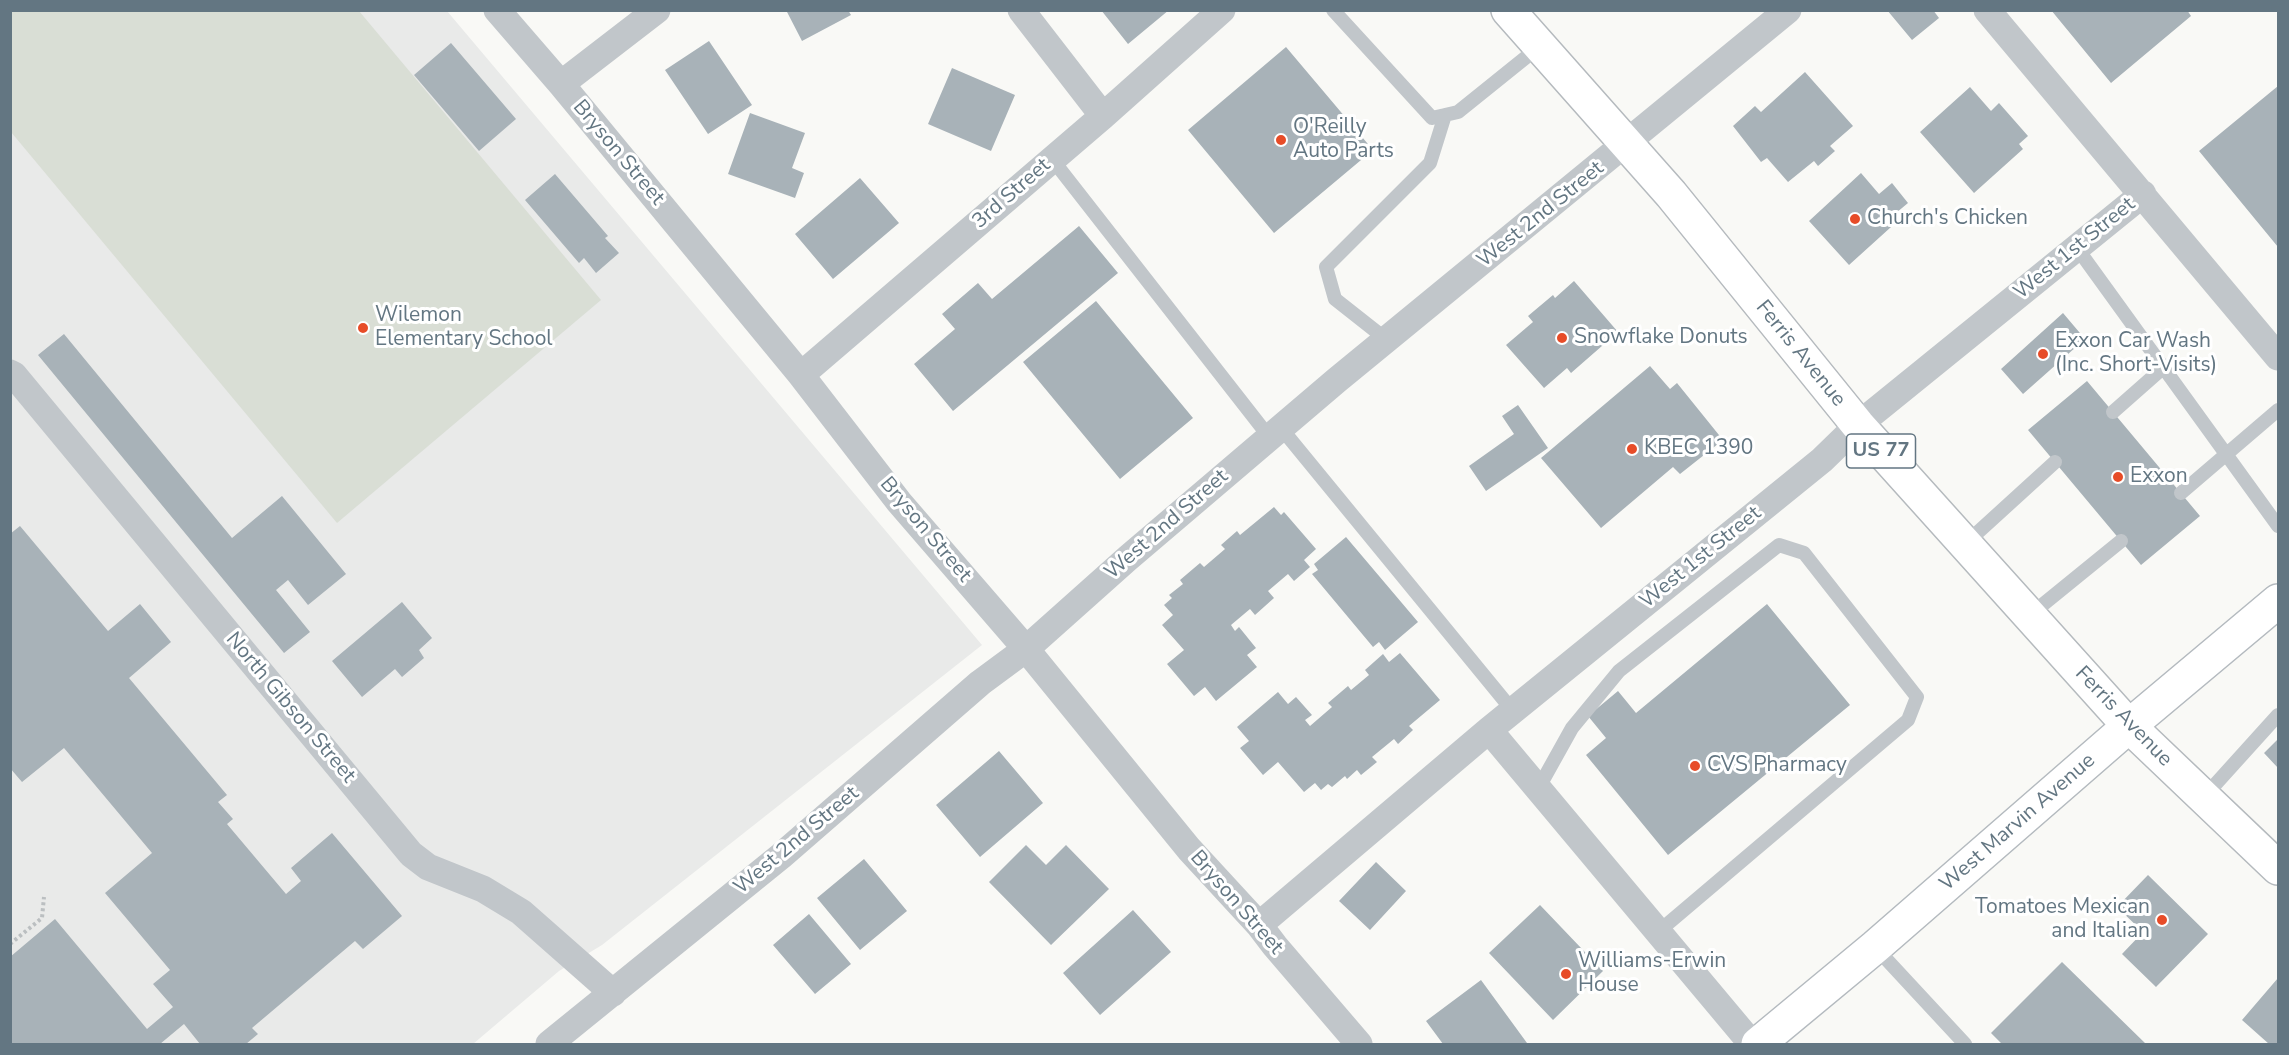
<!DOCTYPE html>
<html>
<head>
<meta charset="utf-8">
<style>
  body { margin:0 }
  #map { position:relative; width:2289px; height:1055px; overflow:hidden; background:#f9f9f6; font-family:"Nunito Sans",sans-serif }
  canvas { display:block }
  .frame { position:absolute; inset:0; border:12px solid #637682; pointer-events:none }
</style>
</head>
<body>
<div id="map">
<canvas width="2289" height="1055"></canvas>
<div class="frame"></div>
</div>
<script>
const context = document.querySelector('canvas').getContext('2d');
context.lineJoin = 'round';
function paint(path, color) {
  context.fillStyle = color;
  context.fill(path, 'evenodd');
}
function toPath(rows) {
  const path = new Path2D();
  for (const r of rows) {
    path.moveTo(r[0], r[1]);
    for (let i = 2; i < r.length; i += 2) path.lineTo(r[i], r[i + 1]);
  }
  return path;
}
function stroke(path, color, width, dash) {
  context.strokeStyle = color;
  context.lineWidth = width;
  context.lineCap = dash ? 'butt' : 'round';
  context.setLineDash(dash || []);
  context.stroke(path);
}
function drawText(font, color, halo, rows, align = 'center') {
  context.font = font + ' "Nunito Sans",sans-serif';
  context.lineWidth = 6;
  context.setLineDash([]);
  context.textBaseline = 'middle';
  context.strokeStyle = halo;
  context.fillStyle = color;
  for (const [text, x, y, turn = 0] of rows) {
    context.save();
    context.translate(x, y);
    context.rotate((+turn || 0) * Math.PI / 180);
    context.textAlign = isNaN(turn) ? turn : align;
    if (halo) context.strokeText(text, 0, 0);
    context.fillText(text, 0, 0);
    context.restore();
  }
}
const built = toPath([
  [10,11,447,11,982,645,602,945,559,971,473,1044,11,1044]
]);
const green = toPath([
  [10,11,359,11,601,300,337,523,11,132]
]);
const building = toPath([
  [786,10,848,10,851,15,802,41],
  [1101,10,1169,10,1128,44],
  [1887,10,1933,10,1939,18,1912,40],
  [2051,10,2187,10,2191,16,2111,83],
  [709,41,752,105,708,134,665,70],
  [451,43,516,119,479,151,414,75],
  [1286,47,1373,150,1274,233,1188,130],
  [952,68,1015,95,991,151,928,124],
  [1805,72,1853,126,1830,146,1835,151,1818,166,1814,161,1788,182,1767,158,1761,162,1733,126,1755,106,1761,112],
  [2278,86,2278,247,2199,151],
  [1970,87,1991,111,1999,103,2028,136,2019,144,2023,149,1974,193,1920,132],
  [750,113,805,133,792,168,804,173,795,198,728,174],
  [1861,173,1879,194,1892,183,1908,203,1896,213,1901,218,1849,265,1809,221],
  [555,174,608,236,605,238,619,253,596,273,584,258,579,263,525,200],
  [860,178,899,223,833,279,795,234],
  [1079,226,1118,273,953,411,914,364,955,329,942,314,978,283,992,299],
  [1574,281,1618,332,1571,373,1567,368,1544,388,1506,345,1533,322,1528,316,1553,295,1555,298],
  [1096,301,1193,418,1120,479,1023,362],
  [2063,313,2085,339,2023,394,2001,369],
  [64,334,232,538,282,496,346,574,308,605,288,580,276,590,310,632,284,653,38,355],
  [1650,366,1670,389,1677,383,1723,440,1680,474,1673,467,1601,528,1541,458],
  [2087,381,2200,516,2141,565,2028,430],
  [1518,405,1548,448,1486,491,1469,466,1514,434,1502,416],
  [1274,507,1281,515,1284,512,1316,549,1304,560,1310,567,1294,581,1288,574,1268,591,1274,598,1255,615,1250,609,1231,625,1235,631,1239,627,1256,648,1247,655,1257,667,1216,701,1205,687,1194,696,1167,664,1184,650,1162,625,1173,615,1164,605,1172,598,1169,595,1183,584,1180,580,1200,563,1204,567,1225,549,1221,545,1237,531,1240,535],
  [20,526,108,631,140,604,171,642,129,678,227,795,218,802,233,819,227,824,286,894,301,881,291,868,332,833,402,916,363,949,355,941,252,1028,258,1034,246,1044,200,1044,184,1024,160,1044,10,1044,10,957,55,919,147,1029,173,1007,153,984,170,970,105,893,152,853,64,748,22,782,10,768,10,534],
  [1346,537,1418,622,1385,650,1379,642,1373,647,1312,574,1318,570,1314,564],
  [402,602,432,638,419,650,424,658,402,677,395,669,362,697,332,661],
  [1767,604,1850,705,1668,855,1586,755,1606,738,1588,716,1618,691,1636,713],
  [1400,653,1440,700,1409,726,1413,730,1398,744,1394,739,1372,757,1377,762,1361,775,1357,770,1347,779,1345,776,1332,787,1328,784,1321,790,1315,783,1304,792,1278,762,1263,775,1240,748,1249,741,1237,727,1278,692,1288,704,1296,697,1312,715,1305,720,1310,726,1332,707,1328,703,1348,686,1351,690,1369,675,1365,670,1383,654,1389,662],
  [2278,739,2278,768,2264,753],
  [999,751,1043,803,980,857,936,805],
  [1026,845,1046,865,1066,845,1109,889,1051,945,989,882],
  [864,859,907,911,860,950,817,898],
  [1376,862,1406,891,1370,930,1339,901],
  [2148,875,2208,934,2156,987,2122,954,2143,932,2117,907],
  [1540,905,1603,971,1553,1020,1489,953],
  [1133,910,1171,952,1100,1015,1063,973],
  [809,914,851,964,815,994,773,945],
  [2062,962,2146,1044,2002,1044,1991,1033],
  [2278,978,2278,1044,2269,1044,2242,1020],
  [1481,980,1527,1043,1525,1044,1443,1044,1426,1021]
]);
const path = toPath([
  [10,944,42,918,44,897]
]);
const lane = toPath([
  [1333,10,1432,118,1458,112,1540,46],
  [1052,159,1270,438],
  [2077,248,2278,526],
  [1387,340,1335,299,1326,267,1430,163,1445,115],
  [2113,412,2164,367],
  [1281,428,1513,711],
  [2181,493,2278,410],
  [1965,544,2055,462],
  [2030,615,2121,541],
  [1538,789,1572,728,1619,671,1779,545,1804,553,1917,697,1908,720,1658,932],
  [2203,798,2278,715],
  [1875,947,1965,1044]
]);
const street = toPath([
  [497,10,561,84,801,375,899,502,1026,649,1189,849,1259,925,1275,946,1359,1044],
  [1021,10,1103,116],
  [1987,10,2278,357],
  [561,84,657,10],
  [10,373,14,375,411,854,428,867,483,889,521,912,613,993],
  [801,375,1103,116,1222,10],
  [1489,730,1752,1044],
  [1259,925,1489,730,1822,460,1858,425,2143,194],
  [549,1044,781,856,980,683,1026,649,1128,558,1337,380,1788,10]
]);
const secondary = toPath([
  [1758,1044,1875,947,2129,726,2278,601]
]);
const primary = toPath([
  [1508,10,1671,194,1858,425,2129,726,2278,868]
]);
const markers = [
  [1281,140,6,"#e74c28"],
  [1855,219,6,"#e74c28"],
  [363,328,6,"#e74c28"],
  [1562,338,6,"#e74c28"],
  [2043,354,6,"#e74c28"],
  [1632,449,6,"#e74c28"],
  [2118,477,6,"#e74c28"],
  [1695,766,6,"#e74c28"],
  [2162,920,6,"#e74c28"],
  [1566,974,6,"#e74c28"]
];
const shields = [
  [1881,451,69]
];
const shieldNames = [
  ["US 77",1881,451]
];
const poiNames = [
  ["O'Reilly",1293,128],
  ["Auto Parts",1293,152],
  ["Church's Chicken",1867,219],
  ["Wilemon",375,316],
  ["Elementary School",375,340],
  ["Snowflake Donuts",1574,338],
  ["Exxon Car Wash",2055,342],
  ["(Inc. Short-Visits)",2055,366],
  ["KBEC 1390",1644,449],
  ["Exxon",2130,477],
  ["CVS Pharmacy",1707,766],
  ["Tomatoes Mexican",2150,908,"right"],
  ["and Italian",2150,932,"right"],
  ["Williams-Erwin",1578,962],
  ["House",1578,986]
];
const streetNames = [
  ["Bryson Street",618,153,50],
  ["3rd Street",1012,194,-41],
  ["West 2nd Street",1541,215,-39],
  ["West 1st Street",2075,249,-39],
  ["Ferris Avenue",1800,354,51],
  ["West 2nd Street",1167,525,-41],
  ["Bryson Street",925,530,50],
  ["West 1st Street",1701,558,-39],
  ["North Gibson Street",290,708,50],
  ["Ferris Avenue",2123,717,46],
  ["West Marvin Avenue",2018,823,-41],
  ["West 2nd Street",797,841,-40],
  ["Bryson Street",1236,903,49]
];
paint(built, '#e9eae9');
paint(green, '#d9ded5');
paint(building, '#a8b2b8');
stroke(secondary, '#b4babf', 36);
stroke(primary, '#b5babe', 36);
stroke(path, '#bbbfc1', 4, [3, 3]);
stroke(lane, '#c1c6ca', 14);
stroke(street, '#c1c6ca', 27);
stroke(secondary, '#fff', 33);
stroke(primary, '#fff', 33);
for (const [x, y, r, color] of markers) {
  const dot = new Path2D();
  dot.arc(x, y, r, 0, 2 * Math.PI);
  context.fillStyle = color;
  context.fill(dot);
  stroke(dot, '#fff', 2);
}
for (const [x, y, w] of shields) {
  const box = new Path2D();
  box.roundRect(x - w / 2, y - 17, w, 34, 4.5);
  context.fillStyle = '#fff';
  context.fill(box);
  stroke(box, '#637682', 1.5);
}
drawText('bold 20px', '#637682', null, shieldNames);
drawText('21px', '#637682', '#fff', poiNames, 'left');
drawText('21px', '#637682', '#fff', streetNames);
</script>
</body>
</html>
